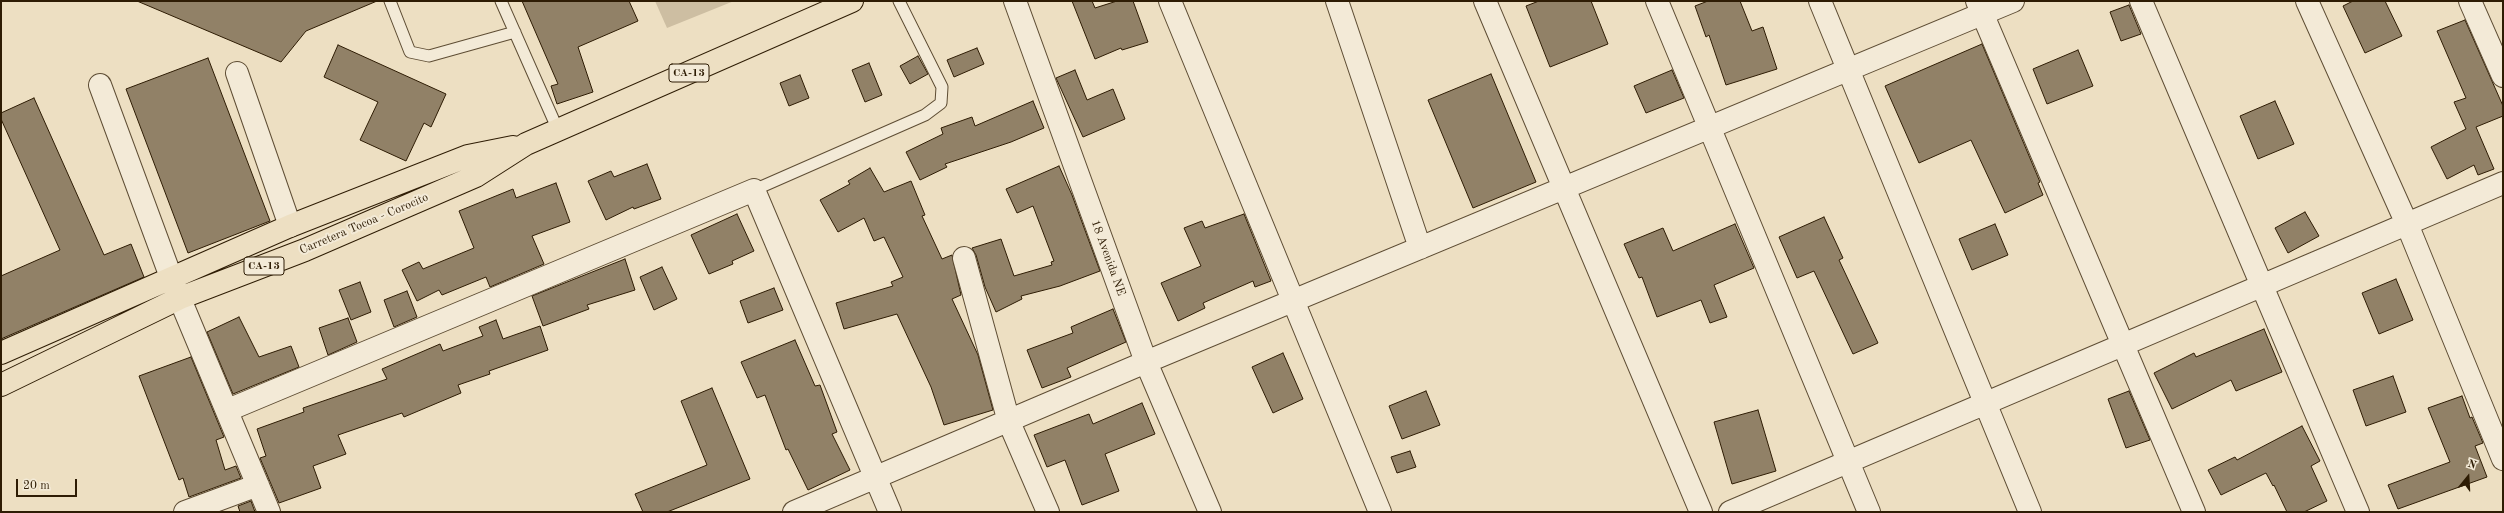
<!DOCTYPE html>
<html>
<head>
<meta charset="utf-8">
<style>
  body { margin:0 }
  #map { position:relative; width:2504px; height:513px; overflow:hidden; background:#eddfc2; font-family:"Old Standard TT",serif }
  canvas { display:block }
  .frame { position:absolute; inset:0; border:2px solid #2e1c04; pointer-events:none }
  .north { position:absolute; left:2448px; top:457px; width:40px; height:40px; -webkit-text-stroke:3px #f3ead7; paint-order:stroke; rotate:18deg; font-size:11px; font-weight:700; line-height:16px; text-align:center; color:#2e1c04 }
  .north::after { content:''; display:block; margin:auto; width:14px; height:18px; background:#2e1c04; clip-path:polygon(50% 0,100% 100%,50% 72%,0 100%) }
  .scale { position:absolute; left:16px; top:479px; width:61px; height:18px; box-sizing:border-box; border:2px solid #2e1c04; border-top:0; padding-left:5px; font-size:12px; line-height:14px; white-space:nowrap; color:#2e1c04; -webkit-text-stroke:3px #f3ead7; paint-order:stroke }
</style>
</head>
<body>
<div id="map">
<canvas width="2504" height="513"></canvas>
<div class="frame"></div>
<div class="north">N</div>
<div class="scale">20 m</div>
</div>
<script>
const context = document.querySelector('canvas').getContext('2d');
context.lineJoin = 'round';
function paint(path, color) {
  context.fillStyle = color;
  context.fill(path, 'evenodd');
}
function toPath(rows) {
  const path = new Path2D();
  for (const r of rows) {
    path.moveTo(r[0], r[1]);
    for (let i = 2; i < r.length; i += 2) path.lineTo(r[i], r[i + 1]);
  }
  return path;
}
function stroke(path, color, width, dash) {
  context.strokeStyle = color;
  context.lineWidth = width;
  context.lineCap = dash ? 'butt' : 'round';
  context.setLineDash(dash || []);
  context.stroke(path);
}
function drawText(font, color, halo, rows, align = 'center') {
  context.font = font + ' "Old Standard TT",serif';
  context.lineWidth = 4;
  context.setLineDash([]);
  context.textBaseline = 'middle';
  context.strokeStyle = halo;
  context.fillStyle = color;
  for (const [text, x, y, turn = 0] of rows) {
    context.save();
    context.translate(x, y);
    context.rotate((+turn || 0) * Math.PI / 180);
    context.textAlign = isNaN(turn) ? turn : align;
    if (halo) context.strokeText(text, 0, 0);
    context.fillText(text, 0, 0);
    context.restore();
  }
}
const green = toPath([
  [655,1,734,1,667,28]
]);
const building = toPath([
  [137,1,377,1,306,31,281,62,137,1],
  [522,1,629,1,638,21,578,47,593,92,557,104,551,86,558,84,522,1],
  [1072,1,1092,1,1095,8,1117,1,1133,1,1148,42,1122,50,1121,48,1095,59,1072,1],
  [1539,1,1591,1,1608,44,1550,67,1526,6,1539,1],
  [1708,1,1740,1,1752,31,1763,27,1777,69,1726,85,1709,35,1706,37,1695,6,1708,1],
  [2353,1,2385,1,2402,36,2365,53,2343,6,2353,1],
  [2129,5,2141,34,2121,41,2110,12,2129,5],
  [2465,20,2503,106,2503,116,2476,127,2494,169,2478,175,2474,165,2447,179,2431,147,2466,129,2454,102,2466,98,2437,31,2465,20],
  [1982,44,2040,182,2038,183,2043,195,2005,213,1971,140,1919,163,1885,86,1982,44],
  [338,45,446,94,431,127,424,123,406,161,360,140,378,102,324,77,338,45],
  [977,48,984,64,954,77,947,60,977,48],
  [2078,50,2093,86,2047,104,2033,69,2078,50],
  [918,56,928,74,910,84,900,66,918,56],
  [208,58,270,221,188,253,126,89,208,58],
  [869,63,882,95,865,102,852,70,869,63],
  [1075,70,1087,100,1113,89,1125,119,1083,137,1056,78,1075,70],
  [1672,70,1684,98,1646,113,1634,86,1672,70],
  [1491,74,1536,182,1473,208,1428,100,1491,74],
  [800,75,809,98,789,106,780,83,800,75],
  [34,98,104,255,131,244,144,277,1,339,1,276,60,250,1,119,1,113,34,98],
  [1033,101,1044,128,1011,142,945,164,947,167,920,180,906,152,943,134,941,128,972,117,975,126,1033,101],
  [2275,101,2294,144,2258,159,2240,116,2275,101],
  [647,164,661,199,634,209,633,207,606,220,588,181,611,171,614,177,647,164],
  [1059,166,1072,195,1100,271,1060,286,1021,296,1022,299,996,312,985,287,976,255,972,248,1001,239,1014,276,1052,265,1051,262,1054,261,1033,206,1017,213,1006,189,1059,166],
  [870,168,884,192,911,181,925,215,922,216,942,259,952,255,961,295,952,299,978,355,993,410,944,425,931,387,897,314,844,329,836,303,893,286,891,282,903,277,884,237,874,241,864,218,838,232,820,200,850,184,848,181,870,168],
  [556,183,570,222,532,236,544,264,490,287,486,277,442,295,439,290,417,301,402,270,419,262,423,269,474,248,459,211,513,189,516,198,556,183],
  [2305,212,2319,236,2288,253,2275,228,2305,212],
  [737,214,754,251,732,261,733,264,709,274,691,235,737,214],
  [1244,214,1271,281,1255,287,1253,281,1203,303,1205,308,1178,321,1161,283,1201,266,1184,228,1202,221,1205,228,1244,214],
  [1824,217,1843,258,1839,260,1878,343,1853,354,1814,271,1797,278,1779,237,1824,217],
  [1735,224,1754,268,1714,285,1727,317,1710,323,1701,300,1657,317,1642,277,1639,278,1624,244,1663,228,1673,251,1735,224],
  [1995,224,2008,255,1972,270,1959,239,1995,224],
  [625,259,635,290,587,305,589,309,543,326,532,296,625,259],
  [662,267,677,299,654,310,640,277,662,267],
  [2396,279,2413,320,2379,334,2362,293,2396,279],
  [360,282,371,312,351,320,339,290,360,282],
  [774,288,783,310,748,323,740,301,774,288],
  [407,291,417,317,394,327,384,300,407,291],
  [1113,309,1126,342,1067,368,1071,377,1042,388,1027,350,1073,333,1071,327,1113,309],
  [239,317,259,357,291,346,299,367,233,394,207,332,239,317],
  [348,318,357,342,328,355,319,328,348,318],
  [496,320,503,339,540,326,548,350,489,371,490,374,458,385,461,393,404,417,402,413,338,435,346,454,313,466,321,488,279,503,260,458,266,456,257,429,304,412,303,408,387,379,382,369,440,344,443,351,483,336,479,327,496,320],
  [2264,329,2282,372,2236,391,2231,380,2172,409,2154,373,2194,353,2196,357,2264,329],
  [795,340,815,386,820,385,837,432,832,434,850,470,808,490,788,449,786,450,765,395,757,398,741,362,795,340],
  [1283,353,1303,399,1273,413,1252,367,1283,353],
  [191,357,224,437,216,440,225,470,236,466,241,478,189,497,183,478,179,480,139,376,191,357],
  [2393,376,2406,412,2366,426,2353,390,2393,376],
  [712,388,750,479,667,512,643,512,635,494,707,465,681,401,712,388],
  [1426,391,1440,425,1402,439,1389,406,1426,391],
  [2129,391,2150,440,2126,448,2108,399,2129,391],
  [2462,396,2470,418,2472,417,2483,443,2475,446,2487,477,2398,509,2388,485,2450,462,2428,408,2462,396],
  [1142,403,1155,434,1105,454,1119,491,1082,505,1065,460,1047,467,1034,435,1089,414,1093,424,1142,403],
  [1758,410,1776,471,1732,484,1714,422,1758,410],
  [2302,426,2320,461,2311,466,2327,501,2304,512,2287,512,2274,485,2273,486,2266,473,2221,495,2208,470,2235,457,2237,460,2302,426],
  [1410,451,1416,467,1397,473,1391,457,1410,451],
  [251,501,255,512,240,512,238,506,251,501]
]);
const service = toPath([
  [390,1,410,52,429,56,515,32],
  [501,1,558,130],
  [754,190,925,115,941,103,942,87,899,1]
]);
const minor = toPath([
  [1015,1,1146,362,1210,512],
  [1170,1,1380,512],
  [1337,1,1420,248],
  [1485,1,1701,512],
  [1657,1,1869,512],
  [1820,1,2030,512],
  [1977,1,2194,512],
  [2141,1,2358,512],
  [2307,1,2407,224,2503,459],
  [2470,1,2503,76],
  [237,73,290,226],
  [100,85,172,280,269,512],
  [964,258,1009,422,1048,512],
  [228,410,754,190,890,512],
  [185,512,258,485],
  [794,512,1146,362,2013,1],
  [1730,512,2503,183]
]);
const primary = toPath([
  [1,353,290,226,468,156,513,147],
  [1,385,180,298,305,250,476,176,526,144,852,1]
]);
const shields = [
  [689,73,40],
  [264,266,40]
];
const shieldNames = [
  ["CA-13",689,73],
  ["CA-13",264,266]
];
const streetNames = [
  ["Carretera Tocoa - Corocito",364,224,-23],
  ["18 Avenida NE",1108,258,70]
];
paint(green, '#cdbea2');
paint(building, '#918167');
stroke(building, '#2e1c04', 1);
stroke(service, '#5e4d34', 13);
stroke(minor, '#5e4d34', 24);
stroke(primary, '#2e1c04', 24);
stroke(service, '#f3ead7', 11);
stroke(minor, '#f3ead7', 22);
stroke(primary, '#eddfc2', 22);
for (const [x, y, w] of shields) {
  const box = new Path2D();
  box.roundRect(x - w / 2, y - 9, w, 18, 3);
  context.fillStyle = '#f3ead7';
  context.fill(box);
  stroke(box, '#2e1c04', 1);
}
drawText('bold 11px', '#2e1c04', null, shieldNames);
drawText('12px', '#2e1c04', '#f3ead7', streetNames);
</script>
</body>
</html>
